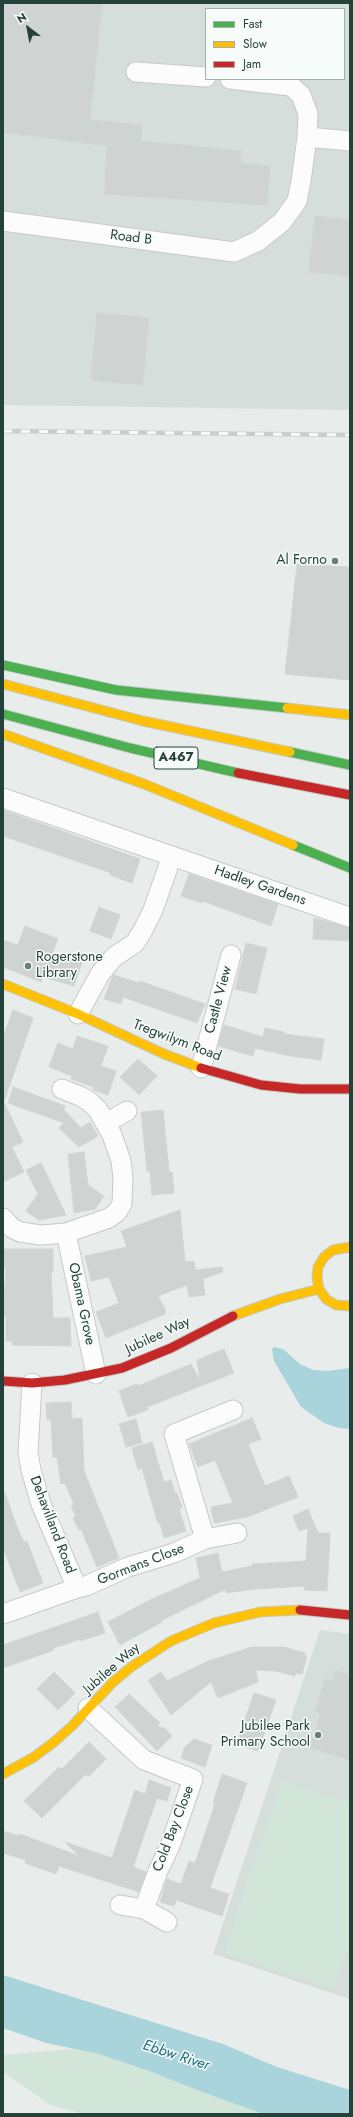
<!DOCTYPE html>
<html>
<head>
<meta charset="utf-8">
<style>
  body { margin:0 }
  #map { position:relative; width:353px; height:2117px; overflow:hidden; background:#e8edeb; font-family:Jost,sans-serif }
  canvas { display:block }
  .frame { position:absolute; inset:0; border:4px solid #24423a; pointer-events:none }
  .legend { position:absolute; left:205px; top:8px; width:140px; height:72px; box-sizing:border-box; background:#f7fbf9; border:1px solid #a3b1ad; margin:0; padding:5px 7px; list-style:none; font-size:12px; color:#24423a }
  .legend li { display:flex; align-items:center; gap:8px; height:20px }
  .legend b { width:20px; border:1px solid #a3b1ad }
  .north { position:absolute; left:8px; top:8px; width:40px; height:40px; -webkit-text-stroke:3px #f7fbf9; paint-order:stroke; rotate:328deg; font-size:11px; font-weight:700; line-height:16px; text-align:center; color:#24423a }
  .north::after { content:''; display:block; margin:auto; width:14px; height:18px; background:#24423a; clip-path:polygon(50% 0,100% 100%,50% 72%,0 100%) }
</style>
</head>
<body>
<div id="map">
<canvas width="353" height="2117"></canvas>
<div class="frame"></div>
<ul class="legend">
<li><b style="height:5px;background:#4caf50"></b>Fast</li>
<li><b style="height:5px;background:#ffc107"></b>Slow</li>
<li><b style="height:5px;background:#c62828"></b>Jam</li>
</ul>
<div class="north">N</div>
</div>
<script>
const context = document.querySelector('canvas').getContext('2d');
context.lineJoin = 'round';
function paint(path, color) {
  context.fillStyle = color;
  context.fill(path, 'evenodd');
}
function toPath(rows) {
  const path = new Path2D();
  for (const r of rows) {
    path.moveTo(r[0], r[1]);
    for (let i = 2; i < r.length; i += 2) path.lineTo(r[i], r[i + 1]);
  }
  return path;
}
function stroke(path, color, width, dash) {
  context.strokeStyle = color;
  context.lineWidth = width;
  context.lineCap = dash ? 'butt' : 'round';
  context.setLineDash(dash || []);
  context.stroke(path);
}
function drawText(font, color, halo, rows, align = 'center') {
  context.font = font + ' Jost,sans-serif';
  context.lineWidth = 3;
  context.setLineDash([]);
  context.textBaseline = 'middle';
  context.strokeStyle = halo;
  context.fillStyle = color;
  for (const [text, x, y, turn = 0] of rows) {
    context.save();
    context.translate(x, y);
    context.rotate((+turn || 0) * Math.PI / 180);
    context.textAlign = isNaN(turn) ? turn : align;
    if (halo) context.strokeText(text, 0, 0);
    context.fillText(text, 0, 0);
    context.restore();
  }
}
const built = toPath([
  [3,3,350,3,350,410,3,405],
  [206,9,344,9,344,79,206,79],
  [320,1630,350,1634,350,1999,213,1954]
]);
const green = toPath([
  [281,1780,350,1803,350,1941,334,1989,225,1953],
  [72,2049,99,2054,149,2071,205,2093,263,2114,84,2114,50,2105,3,2072,3,2055]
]);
const water = toPath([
  [274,1347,283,1349,300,1364,313,1370,327,1371,350,1368,350,1429,339,1428,324,1423,301,1407,274,1361,272,1349],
  [3,1975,223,2044,277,2067,350,2090,350,2114,263,2114,205,2093,149,2071,99,2054,46,2043,3,2028]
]);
const building = toPath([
  [3,3,102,3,90,120,142,125,141,141,241,151,240,163,270,166,267,205,104,194,107,146,3,132,3,3],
  [315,216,350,220,350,276,309,272,315,216],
  [97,313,149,318,143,385,91,380,97,313],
  [297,564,350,567,350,680,285,674,297,564],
  [3,810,140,859,132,883,110,875,111,873,3,836,3,810],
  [189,874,278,904,271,926,203,901,202,903,181,896,189,874],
  [99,907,120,915,111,939,90,931,99,907],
  [314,918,350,928,350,941,313,939,314,918],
  [25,926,58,939,52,953,82,962,74,986,43,977,41,982,3,967,3,940,18,945,25,926],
  [246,943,267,948,256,994,235,989,246,943],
  [113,975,139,983,140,981,205,1004,197,1023,123,997,121,1004,104,999,113,975],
  [13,1010,33,1018,5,1099,3,1099,3,1037,13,1010],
  [224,1025,263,1037,265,1028,284,1032,284,1034,324,1039,321,1060,290,1056,255,1048,253,1056,218,1046,224,1025],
  [77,1036,108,1046,101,1066,116,1071,108,1095,93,1090,94,1087,71,1079,72,1076,49,1067,58,1043,73,1049,77,1036],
  [138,1059,157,1076,139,1095,120,1077,138,1059],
  [13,1087,65,1106,64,1110,81,1128,90,1122,98,1136,79,1147,59,1128,64,1123,8,1103,13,1087],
  [3,1100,23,1142,12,1147,24,1172,3,1182,3,1100],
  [163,1110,169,1172,172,1172,174,1193,152,1195,150,1171,147,1171,141,1112,163,1110],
  [84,1152,88,1185,104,1196,95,1209,74,1213,68,1154,84,1152],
  [41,1163,45,1171,66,1215,39,1220,26,1211,38,1194,26,1170,41,1163],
  [180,1210,185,1262,194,1261,195,1270,222,1267,223,1272,203,1279,205,1295,189,1297,187,1285,158,1296,165,1309,165,1314,106,1338,96,1312,119,1303,109,1277,91,1281,85,1256,127,1247,121,1231,180,1210],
  [3,1249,53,1249,53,1272,51,1272,53,1318,70,1318,71,1346,12,1345,12,1341,6,1341,6,1316,3,1316,6,1268,3,1268,3,1249],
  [224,1349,234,1373,147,1407,148,1410,128,1417,119,1391,137,1384,138,1386,191,1364,200,1381,197,1360,224,1349],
  [71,1402,72,1419,82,1418,84,1471,119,1558,97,1567,81,1529,79,1530,73,1518,76,1516,71,1506,74,1504,65,1483,61,1484,57,1457,53,1457,51,1420,47,1420,46,1403,71,1402],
  [252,1418,261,1439,248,1444,265,1486,289,1476,298,1497,247,1517,214,1523,211,1507,233,1503,215,1460,198,1467,189,1444,252,1418],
  [136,1419,142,1443,126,1447,119,1424,136,1419],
  [152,1442,164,1482,171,1480,175,1493,177,1493,182,1508,179,1509,186,1531,164,1538,160,1523,158,1524,142,1468,138,1470,132,1448,152,1442],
  [5,1493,18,1530,24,1542,27,1541,43,1583,20,1592,3,1548,3,1494,5,1493],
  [308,1509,318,1533,330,1533,327,1591,304,1590,305,1586,255,1589,226,1593,226,1589,162,1620,162,1622,120,1645,108,1622,150,1600,200,1578,196,1558,218,1553,222,1572,252,1566,252,1564,306,1561,308,1528,299,1531,293,1516,308,1509],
  [98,1612,105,1633,80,1641,80,1639,66,1644,53,1648,54,1650,3,1668,3,1645,98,1612],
  [252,1647,284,1647,305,1653,304,1655,307,1656,302,1674,295,1673,295,1676,276,1671,256,1670,258,1682,218,1698,211,1682,171,1715,148,1680,161,1672,167,1681,208,1661,252,1647],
  [335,1670,350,1675,350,1760,310,1747,321,1713,315,1711,325,1679,332,1681,335,1670],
  [54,1672,75,1693,58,1710,37,1689,54,1672],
  [254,1693,276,1700,258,1751,237,1744,254,1693],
  [129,1694,160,1723,157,1726,166,1729,172,1736,157,1751,115,1707,129,1694],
  [194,1739,212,1745,205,1767,181,1758,185,1747,194,1739],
  [89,1742,106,1759,88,1777,86,1774,42,1818,24,1801,59,1767,62,1769,89,1742],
  [222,1774,247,1783,210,1888,229,1894,222,1916,176,1900,174,1906,160,1902,167,1879,181,1884,189,1861,195,1863,215,1804,213,1803,222,1774],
  [149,1780,171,1788,167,1801,157,1798,133,1867,146,1872,139,1892,59,1866,56,1874,25,1863,26,1860,3,1853,3,1831,19,1836,20,1834,79,1856,65,1842,112,1858,135,1790,145,1794,149,1780]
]);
const street = toPath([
  [136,72,206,77],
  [230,79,291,86,301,95,308,114,307,137,350,141],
  [3,221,234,252,258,241,282,222,297,201,301,181,307,137],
  [3,798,349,917],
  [78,1014,100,974,114,957,135,943,143,930,153,910,172,856],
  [201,1068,231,955],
  [106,1123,127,1111],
  [3,1218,12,1228,20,1232,41,1235,66,1233,109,1218,117,1212,122,1204,123,1178,121,1161,112,1135,98,1110,90,1102,80,1096,62,1089],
  [66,1233,96,1374],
  [205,1539,174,1434,233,1410],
  [77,1588,86,1586,128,1567,174,1553,205,1539,237,1533],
  [3,1614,77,1588,41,1504,31,1470,28,1453,32,1383],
  [88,1708,144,1760,193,1779,170,1846,158,1871,144,1909],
  [120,1905,144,1909,167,1922]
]);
const fast = toPath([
  [3,665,116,690,287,708],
  [3,714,130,748,238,773],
  [290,752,350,765],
  [293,845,350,868]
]);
const slow = toPath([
  [3,684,143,721,290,752],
  [287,708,350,715],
  [3,734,144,784,293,845],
  [3,984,78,1014,164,1054,201,1068],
  [350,1247,333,1250,324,1257,318,1267,317,1278,319,1289,326,1299,336,1305,350,1306],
  [233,1316,280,1299,319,1289],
  [3,1774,34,1757,54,1742,72,1726,113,1682,131,1667,171,1641,214,1623,260,1612,300,1610]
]);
const jam = toPath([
  [238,773,350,795],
  [201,1068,261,1085,300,1089,350,1089],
  [3,1381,32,1383,65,1380,122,1368,171,1348,233,1316],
  [300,1610,350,1615]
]);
const rail = toPath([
  [3,431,350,435]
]);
const markers = [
  [335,561,4,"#697e78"],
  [28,966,4,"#697e78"],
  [318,1735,4,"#697e78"]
];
const shields = [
  [176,758,44]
];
const shieldNames = [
  ["A467",176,758]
];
const streetNames = [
  ["Road B",131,238,7],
  ["Hadley Gardens",260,886,19],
  ["Castle View",219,1000,-75],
  ["Tregwilym Road",177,1041,21],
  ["Obama Grove",81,1304,78],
  ["Jubilee Way",158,1336,-25],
  ["Dehavilland Road",52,1525,69],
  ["Gormans Close",141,1565,-21],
  ["Jubilee Way",112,1669,-41],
  ["Cold Bay Close",174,1829,-69]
];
const poiNames = [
  ["Al Forno",327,561],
  ["Rogerstone",36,958,"left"],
  ["Library",36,974,"left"],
  ["Jubilee Park",310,1727],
  ["Primary School",310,1743]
];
const waterNames = [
  ["Ebbw River",176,2056,18]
];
paint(built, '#d6dedb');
paint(green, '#d1e6d8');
paint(water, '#a9d4db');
paint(building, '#cfd4d2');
stroke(building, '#d1d6d4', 1);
stroke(street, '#c5cac8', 21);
stroke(fast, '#c3cbc8', 11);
stroke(slow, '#c3cbc8', 11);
stroke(jam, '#c3cbc8', 11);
stroke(street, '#fcfcfc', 19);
stroke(fast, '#4caf50', 9);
stroke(slow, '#ffc107', 9);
stroke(jam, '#c62828', 9);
stroke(rail, '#c9cdcc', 4.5);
stroke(rail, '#f7fbf9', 3, [9]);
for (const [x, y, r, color] of markers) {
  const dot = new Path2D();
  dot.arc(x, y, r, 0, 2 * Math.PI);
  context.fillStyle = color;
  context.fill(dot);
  stroke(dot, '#f7fbf9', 1.5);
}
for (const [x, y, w] of shields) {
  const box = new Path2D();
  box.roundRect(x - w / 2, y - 11, w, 22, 3);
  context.fillStyle = '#f7fbf9';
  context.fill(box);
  stroke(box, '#24423a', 1);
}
drawText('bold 13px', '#24423a', null, shieldNames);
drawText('14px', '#24423a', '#f7fbf9', streetNames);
drawText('14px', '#24423a', '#f7fbf9', poiNames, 'right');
drawText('italic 15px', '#1c6f80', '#f7fbf9', waterNames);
</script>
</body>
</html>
